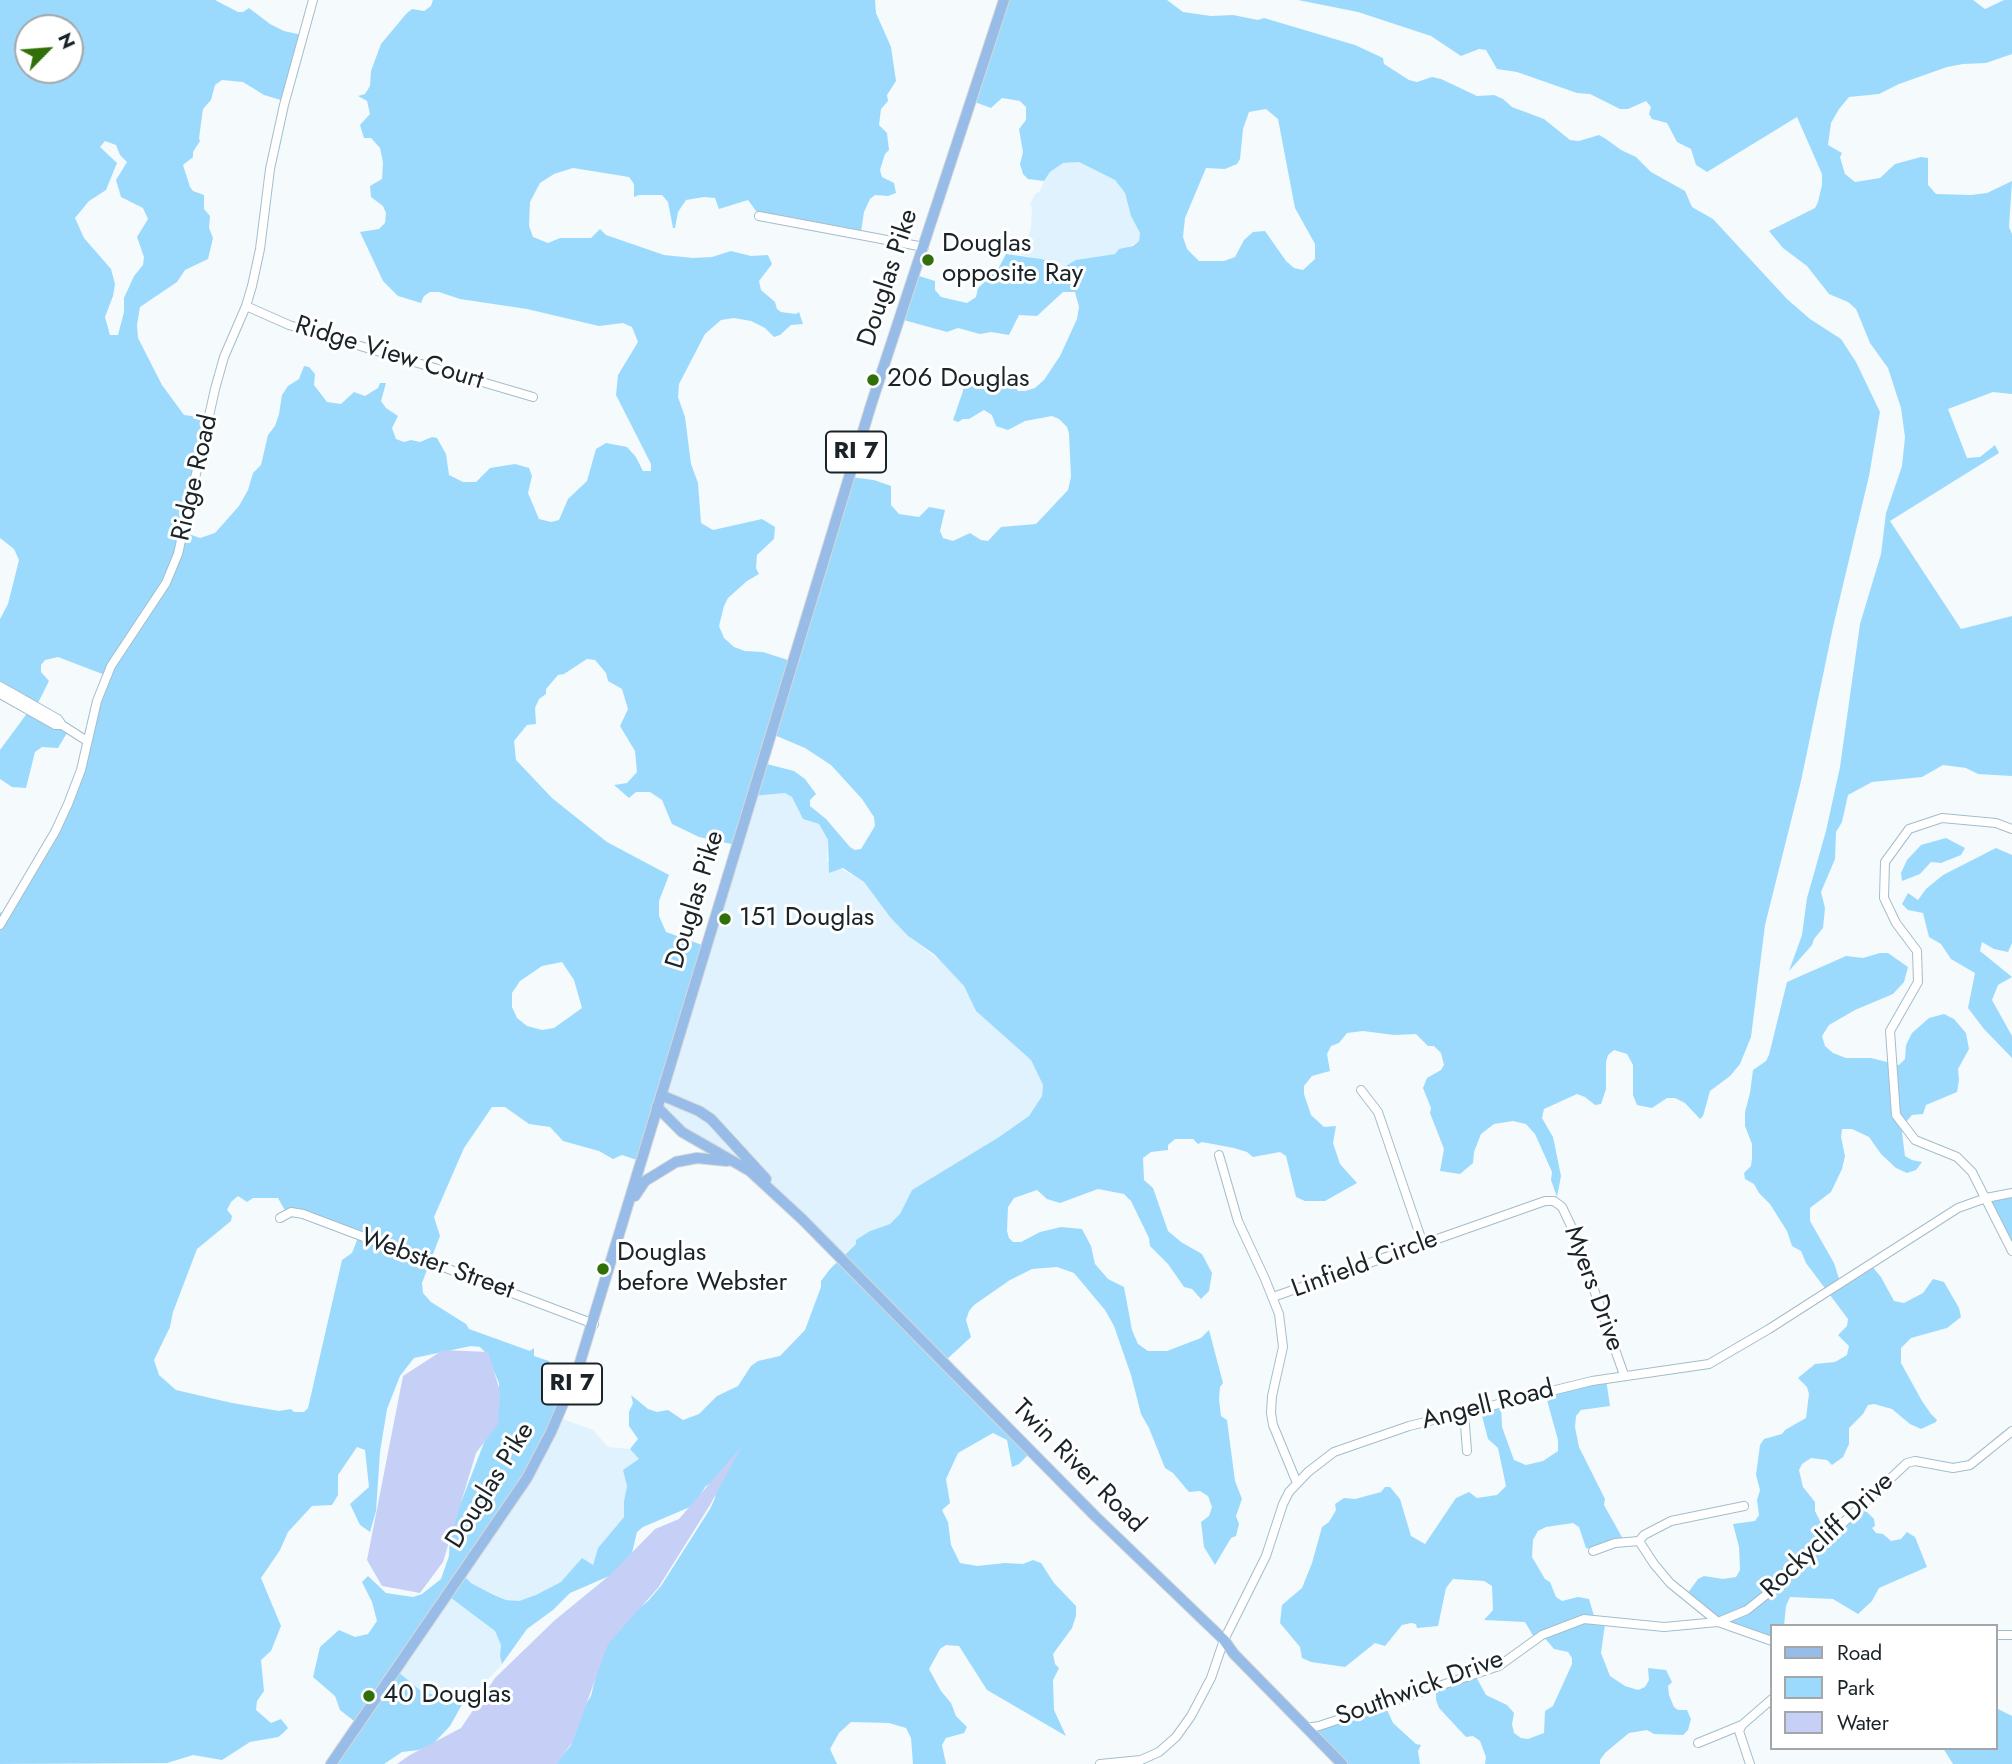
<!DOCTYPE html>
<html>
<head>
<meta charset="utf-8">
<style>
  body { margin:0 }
  #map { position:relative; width:2012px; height:1764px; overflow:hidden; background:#f5fafd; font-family:Jost,sans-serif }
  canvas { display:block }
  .legend { position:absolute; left:1770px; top:1624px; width:228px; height:126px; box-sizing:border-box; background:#fff; border:2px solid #a3a7a9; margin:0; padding:9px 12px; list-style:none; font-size:21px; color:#192328 }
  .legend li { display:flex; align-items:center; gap:14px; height:35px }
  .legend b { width:35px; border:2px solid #a3a7a9 }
  .north { position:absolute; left:14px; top:14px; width:70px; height:70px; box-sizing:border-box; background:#fff; border:2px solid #a3a7a9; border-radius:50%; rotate:65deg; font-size:19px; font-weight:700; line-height:28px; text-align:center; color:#192328 }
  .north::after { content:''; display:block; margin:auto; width:24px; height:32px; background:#317008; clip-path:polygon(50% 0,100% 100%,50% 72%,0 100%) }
</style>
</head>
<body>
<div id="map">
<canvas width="2012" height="1764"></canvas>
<ul class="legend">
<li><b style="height:9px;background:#97bce8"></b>Road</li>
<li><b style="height:19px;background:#9cdafd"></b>Park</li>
<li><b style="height:19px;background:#c6d0f6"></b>Water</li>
</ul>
<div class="north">N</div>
</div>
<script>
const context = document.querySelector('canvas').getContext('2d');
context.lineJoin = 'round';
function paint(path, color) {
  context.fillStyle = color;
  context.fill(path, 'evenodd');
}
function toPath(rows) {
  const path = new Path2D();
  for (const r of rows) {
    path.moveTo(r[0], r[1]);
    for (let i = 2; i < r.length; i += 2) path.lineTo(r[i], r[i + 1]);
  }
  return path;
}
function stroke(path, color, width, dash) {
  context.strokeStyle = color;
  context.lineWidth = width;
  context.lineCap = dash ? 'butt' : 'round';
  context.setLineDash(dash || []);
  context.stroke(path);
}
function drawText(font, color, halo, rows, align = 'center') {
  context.font = font + ' Jost,sans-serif';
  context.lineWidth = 6;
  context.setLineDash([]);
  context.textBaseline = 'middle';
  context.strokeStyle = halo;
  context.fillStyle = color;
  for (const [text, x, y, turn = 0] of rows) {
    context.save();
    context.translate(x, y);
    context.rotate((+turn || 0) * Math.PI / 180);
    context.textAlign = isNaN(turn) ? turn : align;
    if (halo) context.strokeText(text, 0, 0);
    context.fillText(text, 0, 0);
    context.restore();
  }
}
const built = toPath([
  [1079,162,1115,180,1125,193,1131,216,1140,233,1139,241,1115,254,1076,260,1062,268,1042,259,1021,255,1031,228,1032,208,1030,204,1035,194,1040,191,1044,181,1050,172,1063,163],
  [785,793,792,797,803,819,819,824,828,841,827,861,864,882,890,917,908,936,944,964,964,986,976,1011,1031,1060,1043,1085,1042,1096,1029,1116,999,1137,912,1190,901,1214,890,1224,870,1231,844,1254,776,1193,657,1107,753,796],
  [557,1417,593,1430,608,1447,630,1449,640,1459,627,1486,624,1501,624,1517,598,1548,593,1565,536,1596,519,1601,506,1600,471,1583,463,1575],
  [446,1595,495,1631,501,1645,500,1656,502,1665,462,1705,463,1701,421,1691,396,1670]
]);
const green = toPath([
  [0,0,215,0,238,12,243,12,249,8,270,24,284,31,302,35,284,101,264,95,243,82,222,80,215,85,211,100,203,109,199,138,200,141,193,152,193,157,183,165,190,187,193,191,204,195,204,209,210,216,209,228,213,238,208,259,185,270,177,282,140,307,137,325,138,338,162,385,184,415,206,418,183,532,200,538,215,533,239,506,248,490,253,473,261,465,268,435,275,426,279,414,282,395,288,386,299,379,304,366,309,367,315,374,314,385,327,402,341,404,354,392,365,396,378,388,380,383,386,383,381,401,386,408,398,416,392,428,396,439,404,442,411,440,420,442,432,437,437,438,446,454,449,475,463,482,476,482,490,468,515,464,529,468,532,476,528,493,539,519,551,522,559,520,568,499,587,481,596,449,606,443,627,447,636,457,643,471,651,471,651,464,616,395,618,375,638,342,632,327,623,323,599,326,527,309,460,299,439,292,430,292,424,296,421,303,398,296,383,281,360,232,379,229,385,223,386,213,383,206,371,197,370,186,382,179,383,162,380,148,371,138,364,138,360,125,370,114,367,101,358,96,365,94,370,86,371,71,381,44,406,14,412,9,424,11,431,6,433,0,875,0,876,13,891,47,896,81,887,95,888,101,881,109,879,125,887,133,889,150,885,154,880,170,882,177,894,183,896,193,888,196,875,195,870,199,864,212,861,232,759,215,748,200,719,209,715,198,704,197,686,200,678,212,675,228,673,228,668,202,662,195,639,195,634,197,634,184,629,177,573,168,554,174,540,183,530,202,529,226,533,237,548,243,560,238,591,238,600,229,606,235,664,255,693,258,712,257,731,251,751,256,768,255,772,264,759,281,761,290,775,302,777,309,781,312,796,314,799,312,803,324,791,325,780,335,774,337,765,328,751,321,734,318,721,320,705,334,679,384,678,397,685,417,691,464,698,483,701,523,713,530,762,519,775,527,774,539,757,555,756,568,759,574,747,581,728,598,724,606,719,626,724,638,734,647,745,651,763,652,791,661,850,477,874,480,891,486,891,505,899,514,919,517,929,507,945,510,940,531,943,538,953,541,970,533,981,540,988,541,1001,527,1036,524,1068,490,1071,477,1069,434,1067,427,1059,419,1052,416,1025,421,1008,430,996,426,992,415,984,410,969,419,963,419,958,422,953,420,963,391,963,384,960,380,970,379,989,387,1011,380,1018,391,1025,391,1035,388,1044,380,1060,356,1077,319,1079,307,1075,292,1063,292,1037,316,1019,315,1009,335,991,332,980,334,958,328,947,332,900,319,916,275,935,281,935,290,941,297,967,303,976,297,978,288,998,269,1006,254,1042,259,1062,268,1076,260,1115,254,1119,249,1133,246,1139,241,1140,233,1131,216,1125,193,1115,180,1079,162,1063,163,1050,172,1044,181,1028,179,1023,174,1020,164,1023,152,1019,129,1026,120,1026,107,1020,101,1002,98,991,108,972,101,1004,0,1167,0,1183,12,1211,16,1233,15,1258,20,1264,18,1355,45,1383,58,1384,64,1409,80,1417,82,1432,77,1441,79,1477,96,1494,95,1503,99,1512,107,1544,119,1570,140,1579,141,1599,135,1606,139,1621,150,1636,157,1651,172,1685,191,1692,207,1713,219,1787,299,1810,319,1841,339,1856,362,1880,412,1869,476,1833,627,1801,781,1765,925,1751,1037,1740,1064,1730,1076,1710,1091,1703,1116,1700,1119,1685,1103,1675,1098,1667,1098,1652,1108,1637,1105,1633,1095,1633,1065,1627,1054,1614,1050,1608,1055,1606,1062,1606,1089,1601,1104,1595,1105,1585,1097,1577,1094,1544,1109,1542,1118,1553,1137,1561,1176,1557,1197,1551,1180,1552,1172,1535,1134,1526,1124,1513,1121,1494,1124,1481,1134,1474,1152,1473,1163,1460,1174,1440,1171,1444,1149,1430,1113,1431,1108,1423,1088,1427,1078,1441,1070,1444,1065,1441,1053,1434,1046,1428,1046,1416,1034,1394,1035,1363,1031,1347,1033,1339,1043,1331,1046,1327,1054,1330,1071,1312,1076,1304,1086,1304,1094,1311,1115,1324,1127,1336,1126,1333,1143,1340,1164,1357,1183,1325,1201,1305,1201,1296,1197,1286,1156,1280,1152,1253,1157,1247,1152,1234,1148,1202,1142,1198,1144,1193,1139,1175,1139,1168,1145,1168,1150,1151,1152,1143,1158,1144,1180,1153,1188,1168,1231,1181,1242,1202,1254,1212,1273,1209,1291,1201,1299,1192,1289,1184,1287,1168,1264,1150,1246,1149,1238,1131,1201,1124,1194,1098,1189,1060,1203,1047,1199,1037,1190,1014,1198,1008,1207,1007,1231,1009,1238,1013,1242,1021,1242,1040,1232,1061,1227,1082,1229,1091,1246,1095,1264,1108,1279,1124,1287,1132,1330,1138,1344,1148,1351,1167,1351,1201,1338,1209,1330,1223,1383,1220,1387,1219,1399,1221,1416,1227,1420,1235,1481,1242,1499,1236,1516,1239,1524,1236,1536,1231,1538,1215,1565,1204,1547,1201,1522,1209,1516,1212,1507,1208,1496,1200,1491,1189,1492,1173,1473,1165,1468,1149,1428,1141,1414,1131,1375,1114,1326,1105,1310,1074,1273,1057,1267,1032,1269,1010,1280,974,1305,969,1311,966,1320,971,1337,945,1361,1030,1453,1019,1464,1012,1467,1007,1440,993,1433,958,1453,946,1479,950,1503,942,1510,948,1522,951,1545,960,1563,977,1566,1005,1563,1023,1564,1033,1560,1041,1563,1054,1583,1076,1606,1076,1616,1072,1628,1053,1654,1055,1664,1059,1668,1053,1680,1054,1710,1066,1736,987,1690,959,1646,946,1645,940,1649,929,1669,941,1691,951,1703,956,1716,967,1727,964,1733,946,1738,942,1745,946,1764,913,1764,911,1738,906,1728,889,1723,851,1722,839,1733,830,1749,837,1764,556,1764,571,1745,581,1712,591,1696,597,1671,596,1657,624,1620,648,1601,661,1586,710,1509,715,1498,717,1479,705,1487,697,1501,690,1507,643,1527,637,1532,632,1553,614,1574,570,1593,553,1610,527,1629,502,1664,500,1656,501,1645,495,1631,447,1595,396,1670,421,1691,448,1699,464,1701,450,1726,433,1744,419,1750,402,1752,384,1764,326,1764,354,1721,340,1710,335,1696,313,1677,320,1647,339,1630,355,1637,368,1634,377,1621,372,1602,362,1582,368,1576,386,1593,413,1597,422,1594,441,1579,449,1556,450,1531,490,1427,499,1390,499,1383,486,1353,480,1347,471,1346,414,1358,400,1376,387,1409,380,1452,376,1511,370,1532,360,1525,350,1504,369,1487,365,1450,357,1447,338,1475,338,1495,332,1505,312,1506,288,1532,280,1550,261,1578,281,1626,271,1651,261,1660,264,1691,257,1701,256,1710,271,1723,281,1719,288,1728,282,1734,278,1737,250,1742,222,1760,193,1755,167,1763,0,1764,0,912,3,914,51,835,76,776,105,675,58,657,45,660,41,665,41,672,49,681,34,711,67,730,67,733,58,748,42,747,35,752,26,788,12,787,0,779,0,750,28,712,0,692,0,619,8,604,19,560,14,549,0,538],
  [28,28,70,28,70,70,28,70],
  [1266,109,1278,119,1295,208,1315,244,1315,259,1303,270,1294,268,1286,261,1265,231,1253,232,1244,240,1235,257,1224,261,1199,261,1187,249,1183,237,1185,218,1206,168,1225,169,1237,164,1240,159,1243,129,1249,112],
  [105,141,116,145,120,155,127,162,116,180,121,197,143,208,148,219,137,237,144,257,143,265,134,276,124,298,124,312,118,335,110,335,105,317,113,296,115,284,111,269,84,238,75,218,89,201,106,190,117,163,100,147],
  [587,659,595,660,606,673,608,681,622,689,628,709,620,726,635,751,637,772,627,783,614,785,629,798,636,792,650,792,662,800,672,824,699,837,736,845,753,796,785,793,792,797,803,819,819,824,828,840,829,873,843,868,864,882,890,917,908,936,934,954,964,986,976,1011,1031,1060,1043,1085,1042,1096,1029,1116,999,1137,912,1190,900,1214,890,1224,870,1231,856,1240,856,1244,830,1269,821,1281,821,1287,805,1330,780,1356,758,1361,751,1366,738,1386,717,1396,699,1414,683,1420,668,1410,657,1412,648,1409,631,1395,633,1403,629,1412,629,1426,638,1439,630,1449,639,1459,623,1470,627,1486,624,1501,624,1517,598,1548,593,1565,582,1558,561,1582,536,1595,519,1601,506,1600,494,1595,471,1583,463,1575,557,1417,572,1379,565,1374,566,1372,550,1366,549,1361,534,1356,534,1348,530,1351,469,1329,466,1324,431,1302,423,1293,422,1283,440,1236,434,1217,464,1148,492,1107,505,1107,529,1124,550,1127,563,1141,599,1151,613,1159,622,1155,640,1161,705,946,666,932,659,916,659,901,669,875,607,842,552,798,516,760,514,741,527,725,536,724,535,708,539,699,546,694,546,689,558,675,564,674],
  [772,734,805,748,831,765,862,799,874,817,875,826,861,849,855,850,850,847,826,819,810,806,810,800,816,794,805,779,794,771,763,763],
  [562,962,574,980,582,1008,554,1028,542,1030,527,1026,517,1018,512,1007,512,993,520,981,542,966],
  [238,1196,247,1202,253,1198,278,1198,287,1214,307,1215,359,1235,352,1253,342,1260,308,1408,304,1412,294,1412,291,1409,279,1411,232,1403,176,1390,159,1375,154,1360,170,1327,173,1312,197,1249,231,1221,232,1216,227,1210,231,1202],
  [1298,0,1973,0,1985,9,2004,0,2012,0,2012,54,1986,63,1963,64,1947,67,1899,84,1879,94,1849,97,1839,109,1831,123,1828,145,1842,153,1840,157,1845,174,1855,182,1880,178,1895,164,1921,157,1928,158,1928,185,1936,194,1971,195,1987,193,2012,181,2009,227,2012,234,2012,394,1993,392,1948,409,1967,458,1980,457,1995,445,1999,453,1890,521,1961,629,2012,616,2012,776,1978,774,1966,768,1943,765,1922,777,1872,782,1848,795,1842,822,1836,832,1835,859,1821,892,1825,908,1823,928,1814,939,1812,945,1789,971,1802,935,1807,898,1826,831,1840,767,1860,624,1881,554,1886,513,1902,466,1905,437,1901,408,1888,368,1870,343,1856,309,1848,302,1829,294,1807,266,1783,248,1769,231,1815,208,1818,202,1822,185,1822,174,1797,117,1707,172,1696,165,1691,149,1677,142,1667,123,1652,119,1649,114,1651,107,1646,101,1628,109,1620,109,1590,94,1577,93,1517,72,1497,69,1486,50,1479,49,1461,56,1431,36,1358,12],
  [1946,838,1965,848,1961,855,1941,863,1931,862,1920,874,1902,881,1901,873,1907,860,1921,845],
  [1996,848,2012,855,2012,943,2008,952,1994,949,1982,942,1980,951,2012,977,1998,985,1992,1000,2012,1036,2012,1058,1984,1029,1968,1008,1975,973,1951,959,1941,944,1929,937,1923,913,1908,910,1902,904,1908,893,1918,900,1926,889,1943,875],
  [1880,953,1888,953,1908,967,1904,982,1893,994,1855,1010,1829,1025,1822,1036,1825,1046,1833,1053,1846,1058,1871,1058,1899,1065,1905,1059,1906,1045,1912,1033,1929,1018,1944,1014,1954,1019,1966,1033,1969,1049,1958,1069,1959,1080,1957,1092,1926,1105,1923,1114,1912,1115,1906,1122,1902,1133,1905,1156,1912,1160,1922,1162,1916,1170,1907,1173,1896,1168,1881,1154,1869,1137,1852,1129,1842,1129,1841,1137,1845,1156,1842,1169,1831,1192,1810,1208,1810,1221,1834,1263,1840,1282,1870,1264,1881,1277,1894,1301,1904,1303,1923,1293,1933,1279,1944,1282,1959,1308,1961,1317,1947,1328,1911,1338,1901,1348,1901,1363,1922,1401,1931,1414,1937,1420,1936,1422,1921,1429,1910,1424,1892,1409,1874,1404,1868,1405,1863,1414,1849,1428,1849,1444,1843,1457,1832,1465,1827,1460,1811,1458,1802,1464,1799,1470,1803,1487,1815,1502,1815,1511,1821,1523,1831,1532,1862,1507,1874,1519,1875,1526,1872,1528,1876,1533,1883,1534,1891,1541,1901,1539,1907,1532,1915,1537,1927,1567,1879,1588,1872,1601,1858,1614,1833,1599,1790,1597,1786,1606,1784,1626,1772,1626,1772,1643,1722,1622,1687,1594,1698,1579,1704,1576,1723,1579,1736,1577,1740,1570,1739,1547,1733,1524,1755,1521,1759,1515,1757,1500,1760,1490,1756,1475,1760,1445,1764,1439,1782,1434,1785,1430,1806,1418,1809,1394,1807,1387,1798,1378,1815,1364,1835,1362,1847,1355,1849,1346,1838,1335,1847,1326,1848,1319,1806,1263,1801,1251,1792,1246,1787,1231,1770,1204,1759,1193,1754,1184,1745,1179,1744,1173,1751,1166,1752,1158,1752,1144,1745,1126,1745,1112,1750,1093,1753,1070,1766,1061,1769,1055,1787,982,1846,956,1863,958],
  [2012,1194,2012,1248,1988,1200],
  [1606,1379,1610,1406,1581,1410,1576,1416,1575,1427,1579,1447,1605,1499,1604,1505,1623,1539,1594,1550,1586,1548,1579,1527,1573,1523,1546,1527,1538,1531,1533,1540,1532,1557,1545,1579,1550,1582,1556,1597,1562,1601,1578,1597,1589,1599,1594,1616,1606,1617,1601,1653,1610,1676,1625,1686,1638,1690,1645,1687,1649,1680,1648,1668,1666,1670,1672,1682,1668,1686,1669,1695,1674,1707,1678,1710,1687,1710,1691,1719,1688,1730,1683,1735,1654,1734,1647,1730,1629,1733,1605,1753,1600,1760,1600,1764,1485,1764,1486,1757,1480,1741,1473,1736,1466,1737,1439,1708,1436,1700,1436,1687,1474,1673,1486,1695,1507,1705,1514,1713,1512,1724,1514,1733,1521,1738,1528,1739,1544,1733,1545,1711,1553,1706,1572,1664,1572,1658,1568,1652,1554,1649,1543,1636,1535,1639,1525,1622,1484,1620,1493,1610,1492,1586,1484,1581,1453,1579,1446,1588,1438,1626,1417,1628,1416,1624,1411,1623,1402,1625,1385,1646,1375,1643,1345,1667,1311,1662,1302,1658,1300,1647,1280,1623,1282,1605,1302,1588,1312,1563,1322,1527,1329,1522,1336,1510,1335,1504,1344,1498,1355,1499,1381,1492,1385,1487,1390,1487,1400,1499,1411,1536,1425,1544,1456,1498,1469,1492,1477,1498,1497,1495,1506,1486,1498,1448,1488,1439,1481,1412,1501,1404,1502,1427,1514,1460,1526,1465,1543,1461,1558,1451,1558,1440,1547,1400,1550,1392],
  [1385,1705,1393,1723,1416,1744,1421,1745,1418,1751,1420,1764,1344,1764,1310,1727],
  [1996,1708,2012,1716,2012,1764,1953,1764,1943,1748,1996,1748]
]);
const water = toPath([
  [443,1350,488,1352,500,1391,498,1424,476,1453,443,1562,420,1593,382,1586,367,1560,403,1376],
  [742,1446,710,1505,658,1588,608,1644,573,1741,557,1764,397,1764,410,1755,461,1728,495,1678,555,1620,610,1575,655,1529,679,1519]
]);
const minor = toPath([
  [759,216,924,247],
  [246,306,289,325,533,397],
  [0,686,58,719,62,725,87,741],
  [0,694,55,725,62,725],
  [2012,829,1996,823,1942,818,1909,829,1885,862,1884,898,1896,923,1917,951,1918,982,1890,1031,1896,1115,1915,1140,1957,1157,1972,1172,2012,1251],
  [0,925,55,832,68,804,81,770,97,701,111,666,166,583,178,554,215,389,224,357,246,306,252,286,260,249,270,169,284,105,313,0],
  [1361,1090,1378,1112,1423,1244],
  [1219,1155,1238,1221,1265,1279,1279,1314,1283,1347,1272,1396,1271,1413,1273,1425,1297,1483],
  [280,1218,291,1212,303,1214,594,1324],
  [1273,1297,1545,1201,1554,1201,1562,1207,1573,1230,1624,1375],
  [1464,1412,1467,1451],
  [1639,1541,1644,1535,1671,1521,1744,1506],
  [1593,1551,1615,1543,1639,1541,1654,1564,1670,1583,1718,1622,1747,1610,1767,1594,1907,1463,1915,1461,1953,1468,1970,1465,2012,1431],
  [1996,1635,2012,1635],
  [1306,1728,1319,1726,1499,1666,1542,1635,1584,1619,1664,1627,1718,1622,1772,1641],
  [1698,1743,1742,1725],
  [1100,1764,1141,1760,1159,1752,1176,1737,1191,1716,1211,1678,1224,1640,1266,1556,1283,1504,1289,1492,1308,1472,1334,1452,1409,1426,1592,1381,1709,1364,1769,1329,1958,1208,1986,1198,2012,1193],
  [1750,1764,1739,1731,1742,1725,1772,1699]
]);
const major = toPath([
  [661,1095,699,1111,711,1119,766,1179],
  [657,1107,682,1132,750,1171,802,1219,1095,1516,1224,1640,1234,1654,1342,1764],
  [635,1196,645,1181,676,1162,697,1158,727,1161],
  [331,1764,527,1478,551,1432,578,1369,871,405,1004,0]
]);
const markers = [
  [928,260,7,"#317008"],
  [873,380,7,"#317008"],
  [725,919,7,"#317008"],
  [603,1269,7,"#317008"],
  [369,1696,7,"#317008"]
];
const shields = [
  [856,452,60],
  [572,1384,60]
];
const shieldNames = [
  ["RI 7",856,452],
  ["RI 7",572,1384]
];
const poiNames = [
  ["Douglas",942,245],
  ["opposite Ray",942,275],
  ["206 Douglas",887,380],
  ["151 Douglas",739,919],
  ["Douglas",617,1254],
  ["before Webster",617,1284],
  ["40 Douglas",383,1696]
];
const streetNames = [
  ["Douglas Pike",889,278,-72],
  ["Ridge View Court",389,354,17],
  ["Ridge Road",196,478,-77],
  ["Douglas Pike",696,900,-73],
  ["Webster Street",437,1265,20],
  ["Linfield Circle",1365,1265,-20],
  ["Myers Drive",1593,1289,70],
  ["Angell Road",1488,1406,-14],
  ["Twin River Road",1078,1467,45],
  ["Douglas Pike",491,1486,-58],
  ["Rockycliff Drive",1828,1536,-43],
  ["Southwick Drive",1420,1689,-20]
];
paint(built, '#dff2fe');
paint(green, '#9cdafd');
paint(water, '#c6d0f6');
stroke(minor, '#a4bdcb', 10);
stroke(major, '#d6d7d8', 12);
stroke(minor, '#fff', 8);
stroke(major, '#97bce8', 10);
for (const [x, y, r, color] of markers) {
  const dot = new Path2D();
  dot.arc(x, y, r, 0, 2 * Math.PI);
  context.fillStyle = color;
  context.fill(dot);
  stroke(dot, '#fff', 2.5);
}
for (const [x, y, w] of shields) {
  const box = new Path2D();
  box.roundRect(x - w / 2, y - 20.5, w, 41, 5);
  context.fillStyle = '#fff';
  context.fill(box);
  stroke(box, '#192328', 2);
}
drawText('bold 24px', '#192328', null, shieldNames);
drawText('26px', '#192328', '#fff', poiNames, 'left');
drawText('26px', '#192328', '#fff', streetNames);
</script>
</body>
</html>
